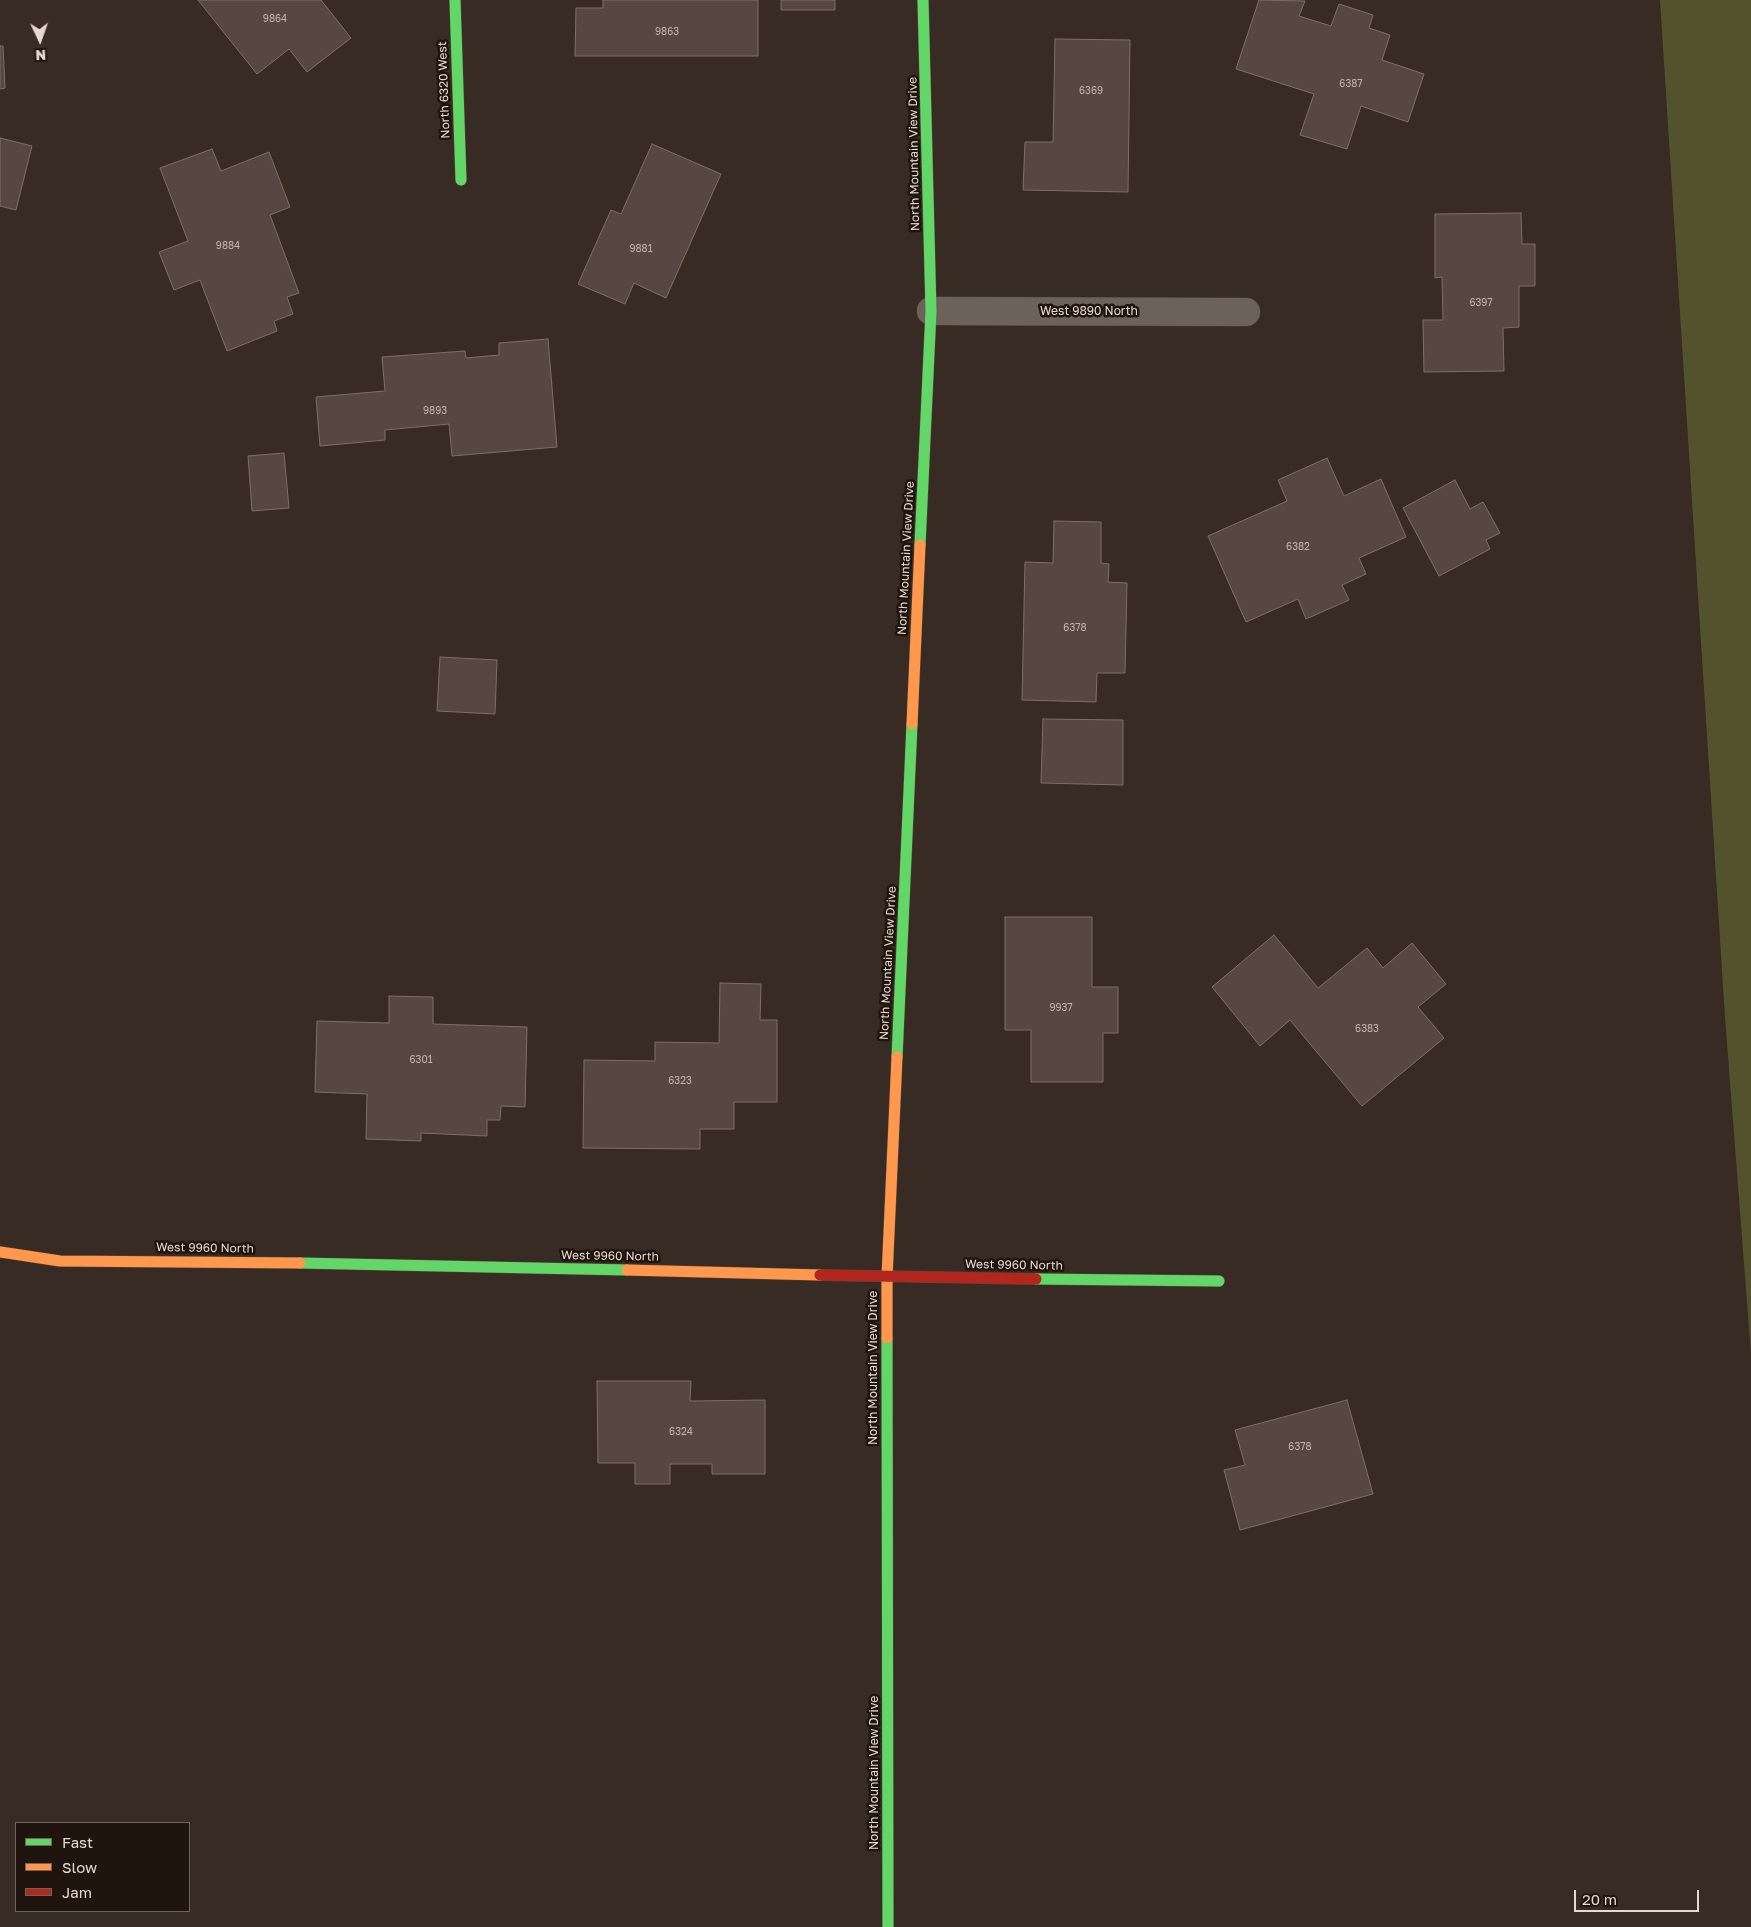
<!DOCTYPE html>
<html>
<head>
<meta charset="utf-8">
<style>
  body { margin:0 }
  #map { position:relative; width:1751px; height:1927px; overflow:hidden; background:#382b23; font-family:"Golos Text",sans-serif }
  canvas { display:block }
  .legend { position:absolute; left:15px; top:1822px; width:175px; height:90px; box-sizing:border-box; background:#1f150e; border:1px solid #6f635c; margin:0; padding:6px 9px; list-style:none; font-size:15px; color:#e8d9d0 }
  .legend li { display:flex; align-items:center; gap:10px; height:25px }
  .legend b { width:25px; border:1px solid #6f635c }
  .north { position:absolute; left:15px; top:15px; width:50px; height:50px; -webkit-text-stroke:4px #1f150e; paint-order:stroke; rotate:177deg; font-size:14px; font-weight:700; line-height:20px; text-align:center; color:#e8d9d0 }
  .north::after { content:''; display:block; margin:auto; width:18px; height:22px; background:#e8d9d0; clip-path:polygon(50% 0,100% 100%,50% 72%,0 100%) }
  .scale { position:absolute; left:1574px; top:1890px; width:125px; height:22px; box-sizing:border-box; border:2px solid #e8d9d0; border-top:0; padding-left:6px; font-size:15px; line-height:18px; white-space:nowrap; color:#e8d9d0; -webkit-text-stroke:4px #1f150e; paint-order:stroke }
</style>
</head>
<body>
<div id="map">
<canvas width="1751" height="1927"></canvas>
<ul class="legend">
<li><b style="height:6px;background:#63d668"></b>Fast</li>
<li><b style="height:6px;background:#ff974d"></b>Slow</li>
<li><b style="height:6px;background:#b3261e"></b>Jam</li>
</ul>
<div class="north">N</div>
<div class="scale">20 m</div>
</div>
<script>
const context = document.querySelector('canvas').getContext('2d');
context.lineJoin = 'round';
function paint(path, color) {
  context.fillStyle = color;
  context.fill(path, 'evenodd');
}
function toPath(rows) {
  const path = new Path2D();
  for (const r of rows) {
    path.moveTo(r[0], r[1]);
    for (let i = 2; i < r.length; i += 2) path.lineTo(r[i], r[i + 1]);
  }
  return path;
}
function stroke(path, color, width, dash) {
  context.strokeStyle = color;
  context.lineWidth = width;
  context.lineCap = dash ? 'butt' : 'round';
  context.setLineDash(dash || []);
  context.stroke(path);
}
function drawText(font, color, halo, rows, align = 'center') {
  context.font = font + ' "Golos Text",sans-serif';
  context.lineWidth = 5;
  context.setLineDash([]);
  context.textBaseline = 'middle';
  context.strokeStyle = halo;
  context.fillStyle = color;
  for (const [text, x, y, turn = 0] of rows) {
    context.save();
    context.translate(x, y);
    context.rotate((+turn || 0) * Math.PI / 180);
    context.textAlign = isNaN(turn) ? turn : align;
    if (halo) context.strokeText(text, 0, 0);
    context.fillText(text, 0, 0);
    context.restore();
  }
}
const green = toPath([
  [1660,0,1751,0,1751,1354,1725,1017]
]);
const building = toPath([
  [198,0,321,0,351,38,307,72,289,49,257,74,198,0],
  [603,0,758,0,758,56,575,56,576,8,603,8,603,0],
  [781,0,835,0,835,10,781,10,781,0],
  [1259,0,1305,1,1299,16,1331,26,1339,4,1373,15,1369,28,1390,35,1382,60,1424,74,1408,122,1361,106,1347,149,1300,135,1314,94,1236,69,1259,0],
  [1055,39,1130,40,1128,192,1023,190,1025,142,1053,142,1055,39],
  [0,46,3,46,5,88,0,89,0,46],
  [0,138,32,146,16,210,0,206,0,138],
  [652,144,721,174,666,298,634,283,625,304,578,284,611,210,621,214,652,144],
  [212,149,221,171,269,152,290,207,270,215,299,293,287,297,293,314,274,321,277,331,227,351,200,280,174,290,159,252,188,241,160,168,212,149],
  [1521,213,1522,244,1535,244,1535,286,1519,286,1519,327,1503,328,1504,371,1424,372,1423,320,1443,320,1442,277,1435,278,1435,214,1521,213],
  [548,339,557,447,452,456,449,424,385,430,385,440,320,446,316,397,385,391,382,357,465,351,466,358,499,355,499,343,548,339],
  [284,453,289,508,252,511,248,456,284,453],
  [1327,458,1344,496,1381,479,1406,537,1359,558,1366,574,1342,585,1349,600,1306,619,1298,599,1246,622,1208,536,1287,501,1278,480,1327,458],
  [1455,480,1470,509,1483,502,1500,533,1486,540,1490,549,1439,576,1403,508,1455,480],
  [1054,521,1101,522,1101,563,1109,564,1108,582,1127,583,1125,673,1097,673,1096,702,1022,700,1025,562,1053,563,1054,521],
  [440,657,497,660,495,714,437,711,440,657],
  [1043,719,1123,720,1123,785,1041,783,1043,719],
  [1005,917,1092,917,1092,987,1118,987,1118,1033,1103,1033,1103,1082,1031,1082,1031,1030,1005,1030,1005,917],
  [1274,935,1318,988,1367,948,1383,968,1412,943,1446,984,1418,1007,1444,1038,1362,1106,1290,1020,1260,1046,1212,987,1274,935],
  [720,983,761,984,760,1020,777,1020,777,1102,734,1102,734,1129,700,1129,700,1149,583,1148,584,1060,655,1061,655,1042,719,1043,720,983],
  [389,996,433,997,433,1024,527,1027,525,1107,501,1106,500,1120,487,1120,487,1136,421,1133,421,1141,366,1139,367,1094,315,1092,317,1021,389,1023,389,996],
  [597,1381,691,1381,690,1401,765,1400,765,1474,712,1474,712,1464,670,1464,670,1484,635,1484,635,1463,598,1463,597,1381],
  [1347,1400,1373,1494,1240,1530,1224,1470,1245,1465,1235,1430,1347,1400]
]);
const street = toPath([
  [931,311,1246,312]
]);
const fast = toPath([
  [455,0,461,180],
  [920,545,931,311,923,0],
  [897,1057,912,724],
  [300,1263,627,1270],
  [1036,1279,1219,1281],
  [887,1338,888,1927]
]);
const slow = toPath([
  [912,724,920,545],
  [0,1252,60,1261,300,1263],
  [627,1270,820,1275],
  [887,1338,887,1277,897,1057]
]);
const jam = toPath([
  [820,1275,1036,1279]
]);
const numberNames = [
  ["9864",275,19],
  ["9863",667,32],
  ["6387",1351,84],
  ["6369",1091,91],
  ["9884",228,246],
  ["9881",641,249],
  ["6397",1481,303],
  ["9893",435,411],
  ["6382",1298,547],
  ["6378",1075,628],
  ["9937",1061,1008],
  ["6383",1367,1029],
  ["6301",421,1060],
  ["6323",680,1081],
  ["6324",681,1432],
  ["6378",1300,1447]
];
const streetNames = [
  ["North 6320 West",444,90,-92],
  ["North Mountain View Drive",914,154,-91],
  ["West 9890 North",1089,311],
  ["North Mountain View Drive",906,558,-87],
  ["North Mountain View Drive",888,963,-87],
  ["West 9960 North",205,1248,1],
  ["West 9960 North",610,1256,1],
  ["West 9960 North",1014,1265,1],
  ["North Mountain View Drive",873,1368,-90],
  ["North Mountain View Drive",874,1773,-90]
];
paint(green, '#54522d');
paint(building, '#574743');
stroke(building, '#7c6f6b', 1);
stroke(street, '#524740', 29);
stroke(fast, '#524740', 12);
stroke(slow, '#524740', 12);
stroke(jam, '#524740', 12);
stroke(street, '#6c625b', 28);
stroke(fast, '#63d668', 11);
stroke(slow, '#ff974d', 11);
stroke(jam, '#b3261e', 11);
drawText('10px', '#c4b4ad', null, numberNames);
drawText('12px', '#e8d9d0', '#1f150e', streetNames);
</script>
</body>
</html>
